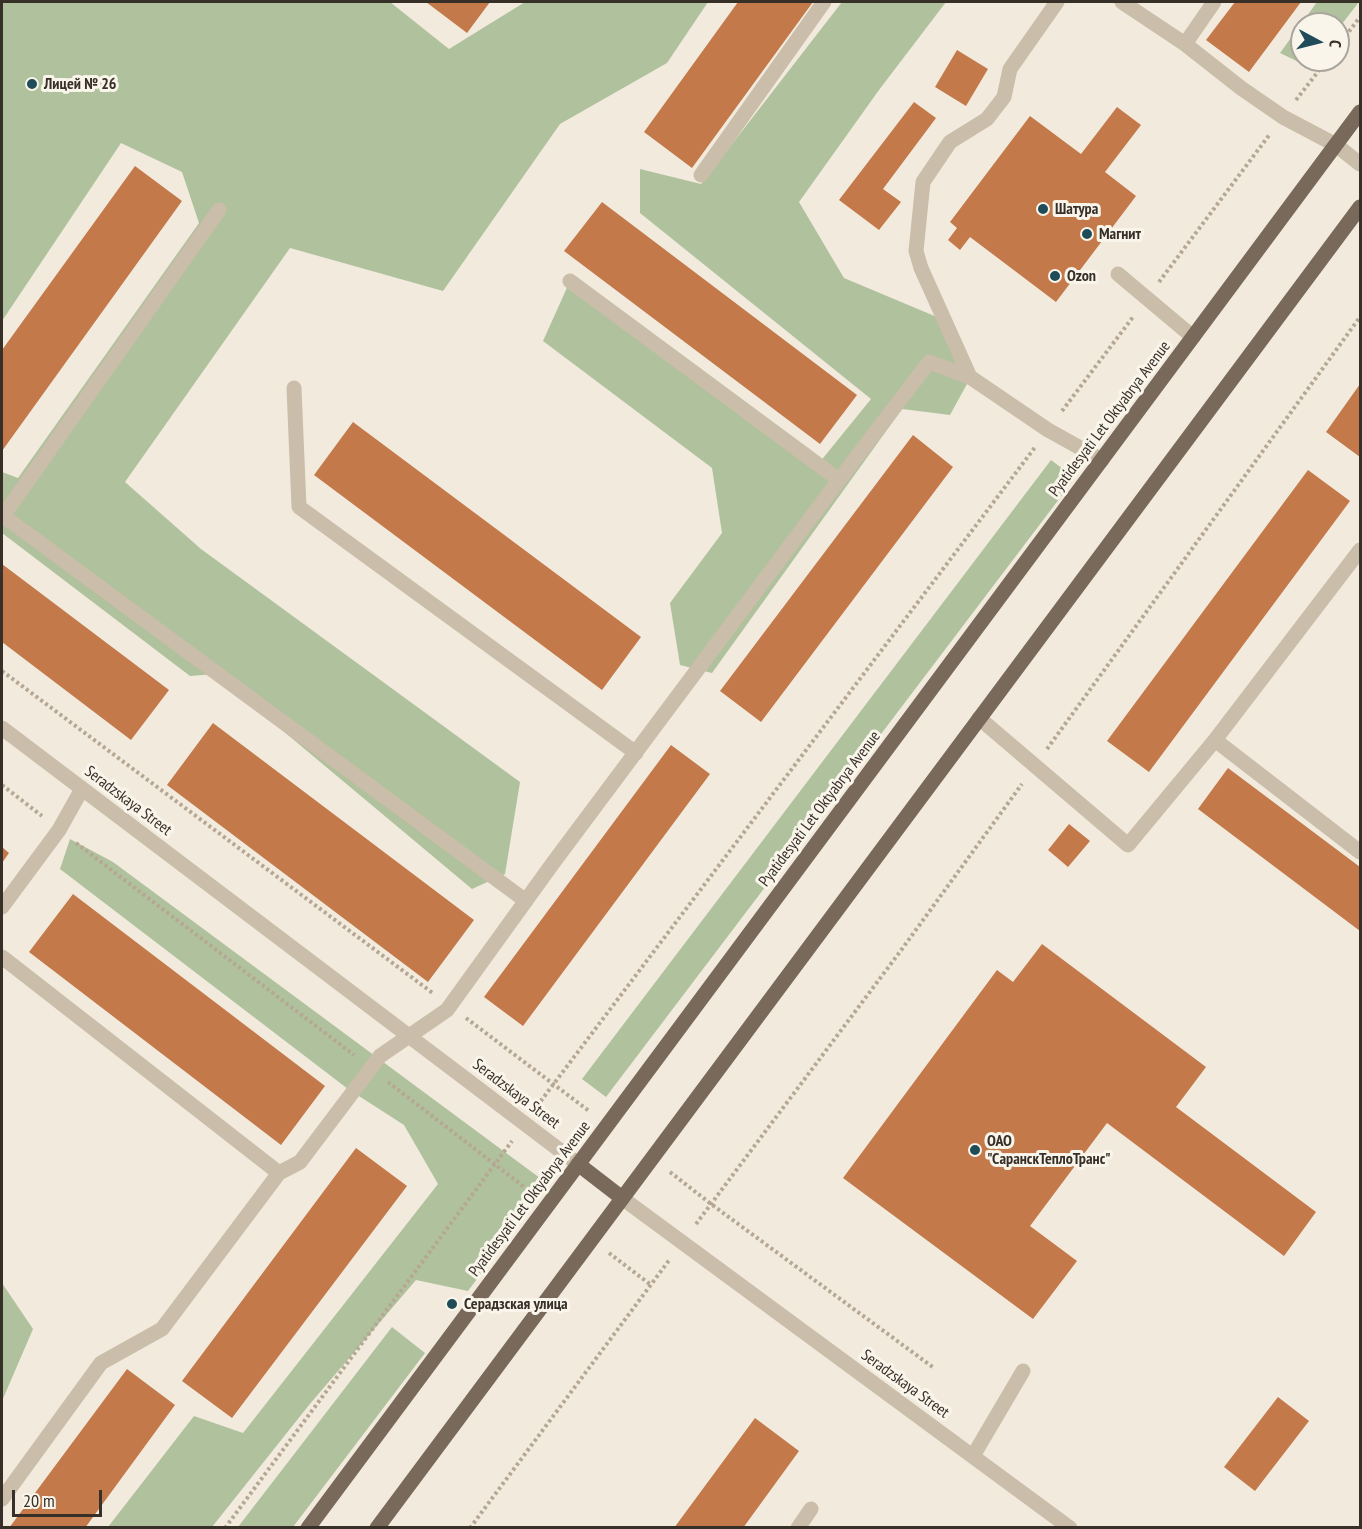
<!DOCTYPE html>
<html>
<head>
<meta charset="utf-8">
<style>
  body { margin:0 }
  #map { position:relative; width:1362px; height:1529px; overflow:hidden; background:#f2ebdd; font-family:"PT Sans Narrow",sans-serif }
  canvas { display:block }
  .frame { position:absolute; inset:0; border:3px solid #373029; pointer-events:none }
  .north { position:absolute; left:1290px; top:12px; width:60px; height:60px; box-sizing:border-box; background:#f9f5ea; border:2px solid #aba69d; border-radius:50%; rotate:97deg; font-size:16px; font-weight:700; line-height:24px; text-align:center; color:#373029 }
  .north::after { content:''; display:block; margin:auto; width:21px; height:27px; background:#1f4c58; clip-path:polygon(50% 0,100% 100%,50% 72%,0 100%) }
  .scale { position:absolute; left:12px; top:1490px; width:90px; height:27px; box-sizing:border-box; border:3px solid #373029; border-top:0; padding-left:8px; font-size:18px; line-height:21px; white-space:nowrap; color:#373029; -webkit-text-stroke:4px #f9f5ea; paint-order:stroke }
</style>
</head>
<body>
<div id="map">
<canvas width="1362" height="1529"></canvas>
<div class="frame"></div>
<div class="north">С</div>
<div class="scale">20 m</div>
</div>
<script>
const context = document.querySelector('canvas').getContext('2d');
context.lineJoin = 'round';
function paint(path, color) {
  context.fillStyle = color;
  context.fill(path, 'evenodd');
}
function toPath(rows) {
  const path = new Path2D();
  for (const r of rows) {
    path.moveTo(r[0], r[1]);
    for (let i = 2; i < r.length; i += 2) path.lineTo(r[i], r[i + 1]);
  }
  return path;
}
function stroke(path, color, width, dash) {
  context.strokeStyle = color;
  context.lineWidth = width;
  context.lineCap = dash ? 'butt' : 'round';
  context.setLineDash(dash || []);
  context.stroke(path);
}
function drawText(font, color, halo, rows, align = 'center') {
  context.font = font + ' "PT Sans Narrow",sans-serif';
  context.lineWidth = 6;
  context.setLineDash([]);
  context.textBaseline = 'middle';
  context.strokeStyle = halo;
  context.fillStyle = color;
  for (const [text, x, y, turn = 0] of rows) {
    context.save();
    context.translate(x, y);
    context.rotate((+turn || 0) * Math.PI / 180);
    context.textAlign = isNaN(turn) ? turn : align;
    if (halo) context.strokeText(text, 0, 0);
    context.fillText(text, 0, 0);
    context.restore();
  }
}
const green = toPath([
  [2,2,390,2,449,49,525,2,708,2,667,63,560,124,443,291,290,248,125,482,201,549,520,782,505,874,472,889,215,674,190,676,2,533,2,472,18,478,199,223,182,172,121,143,2,321],
  [842,2,946,2,879,90,799,202,844,278,944,320,967,384,950,415,902,409,712,673,680,665,670,603,722,533,712,468,543,341,570,281,815,468,871,399,640,213,640,169,701,184],
  [1317,2,1359,2,1338,29,1338,24,1302,24,1302,60,1314,60,1309,67,1280,53],
  [1051,460,1075,478,606,1097,582,1079],
  [70,839,113,862,548,1184,468,1291,416,1280,309,1405,212,1527,108,1527,194,1416,243,1433,438,1184,404,1125,348,1089,60,869],
  [2,1283,33,1329,2,1401],
  [392,1327,425,1353,293,1527,238,1527]
]);
const building = toPath([
  [426,2,490,2,467,33],
  [738,2,813,2,692,168,644,132],
  [1235,2,1301,2,1249,72,1206,40],
  [957,50,988,69,966,106,935,87],
  [914,102,936,118,883,189,901,202,879,230,839,200],
  [1117,107,1141,125,1105,172,1136,196,1056,302,970,237,960,250,948,240,957,228,950,222,1030,116,1081,154],
  [135,166,182,201,2,451,2,350],
  [602,202,857,395,820,444,564,251],
  [1360,384,1360,457,1326,432],
  [353,422,641,637,602,690,314,475],
  [913,435,953,467,761,722,720,691],
  [1308,470,1350,501,1149,772,1107,741],
  [2,564,169,690,131,740,2,642],
  [213,723,474,920,428,982,167,785],
  [671,745,710,774,523,1026,484,997],
  [1228,768,1360,867,1360,931,1198,809],
  [1069,824,1090,841,1068,867,1048,850],
  [2,847,9,853,2,863],
  [73,894,325,1086,281,1145,29,952],
  [1042,944,1206,1067,1176,1107,1316,1212,1284,1256,1107,1123,1030,1226,1077,1261,1033,1319,843,1178,997,970,1013,982],
  [356,1148,407,1186,232,1418,182,1381],
  [127,1369,175,1405,85,1528,9,1528],
  [1278,1397,1309,1421,1255,1491,1224,1467],
  [755,1418,799,1451,743,1528,674,1528]
]);
const path = toPath([
  [1338,46,1360,17],
  [1296,100,1327,60],
  [1159,282,1270,134],
  [1062,411,1133,317],
  [2,671,434,994],
  [1047,749,1360,317],
  [2,785,42,816],
  [76,843,354,1055],
  [466,1018,589,1111],
  [388,1082,532,1193],
  [537,1106,1036,446],
  [670,1172,711,1204,934,1368],
  [696,1224,902,949,1022,784],
  [609,1253,651,1285],
  [225,1528,512,1141],
  [470,1528,670,1259]
]);
const minor = toPath([
  [1122,2,1185,44,1241,88,1283,117,1336,145,1360,164],
  [1185,44,1214,2],
  [701,175,824,2],
  [1118,274,1193,337],
  [570,281,839,480],
  [970,377,921,268,916,251,923,182,950,142,987,119,1004,97,1010,69,1057,2],
  [294,388,299,507,636,753],
  [2,515,526,901],
  [3,516,219,210],
  [979,718,1128,845,1215,740,1360,852],
  [2,728,578,1164],
  [1215,740,1360,550],
  [2,907,59,830,82,789],
  [2,957,279,1173],
  [622,1198,1070,1528],
  [973,1456,1023,1371],
  [2,1499,101,1363,162,1329,279,1173,300,1162,380,1056,447,1010,553,863,839,480,929,362,970,377,1048,430,1102,460],
  [798,1528,811,1509]
]);
const major = toPath([
  [578,1164,622,1198],
  [308,1528,1360,112],
  [377,1528,1360,207]
]);
const markers = [
  [32,84,6,"#1f4c58"],
  [1043,209,6,"#1f4c58"],
  [1087,234,6,"#1f4c58"],
  [1055,276,6,"#1f4c58"],
  [975,1150,6,"#1f4c58"],
  [452,1304,6,"#1f4c58"]
];
const poiNames = [
  ["Лицей № 26",44,84],
  ["Шатура",1055,209],
  ["Магнит",1099,234],
  ["Ozon",1067,276],
  ["ОАО",987,1141],
  ["\"СаранскТеплоТранс\"",987,1159],
  ["Серадзская улица",464,1304]
];
const streetNames = [
  ["Pyatidesyati Let Oktyabrya Avenue",1110,419,-53],
  ["Seradzskaya Street",128,801,37],
  ["Pyatidesyati Let Oktyabrya Avenue",820,809,-53],
  ["Seradzskaya Street",516,1094,37],
  ["Pyatidesyati Let Oktyabrya Avenue",530,1199,-53],
  ["Seradzskaya Street",905,1384,36]
];
paint(green, '#b0c19d');
paint(building, '#c3794a');
stroke(path, '#b6a794', 4, [3, 3]);
stroke(minor, '#cabda9', 15);
stroke(major, '#79695a', 15);
for (const [x, y, r, color] of markers) {
  const dot = new Path2D();
  dot.arc(x, y, r, 0, 2 * Math.PI);
  context.fillStyle = color;
  context.fill(dot);
  stroke(dot, '#f9f5ea', 2);
}
drawText('bold 16px', '#373029', '#f9f5ea', poiNames, 'left');
drawText('16px', '#373029', '#f9f5ea', streetNames);
</script>
</body>
</html>
